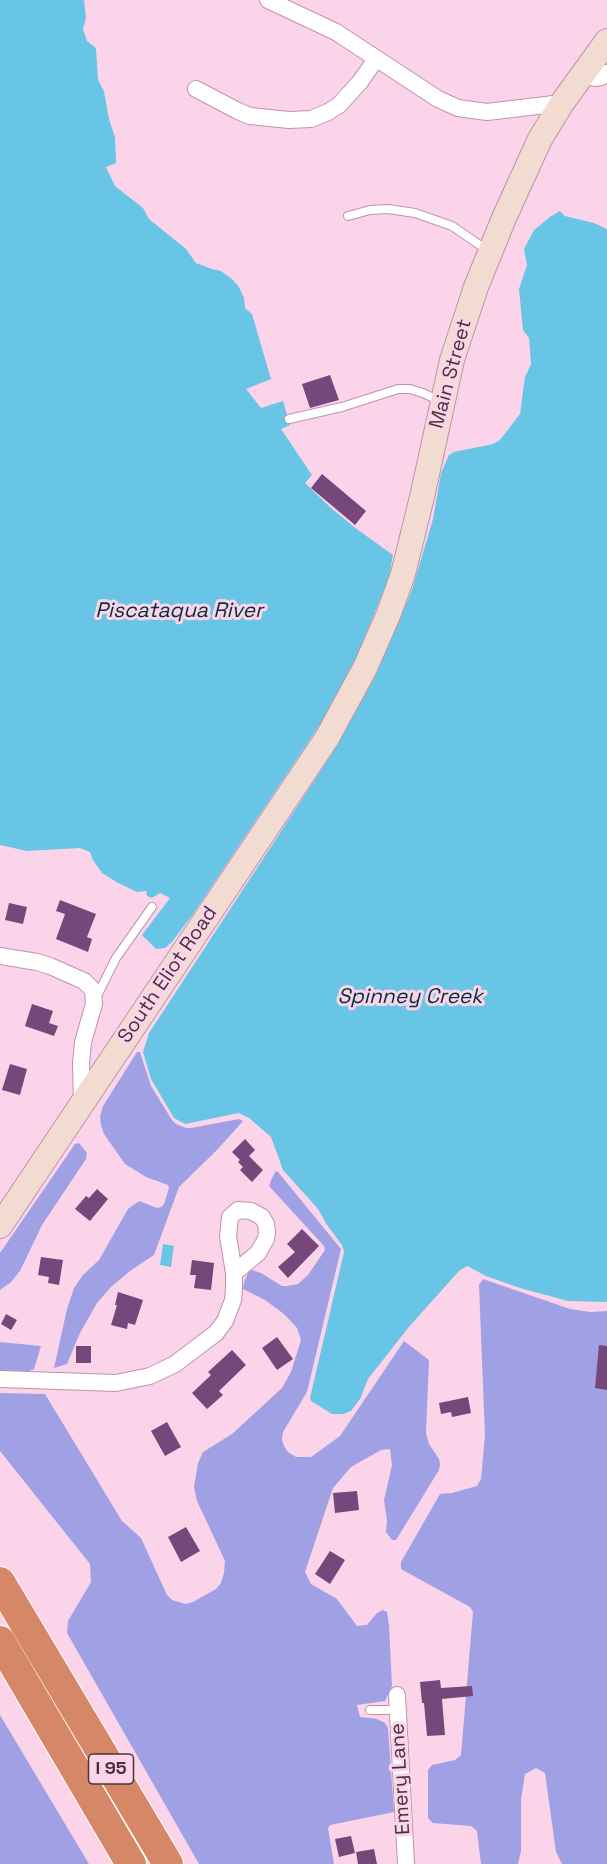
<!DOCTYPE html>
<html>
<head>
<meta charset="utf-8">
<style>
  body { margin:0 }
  canvas { display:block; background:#fcd4ea }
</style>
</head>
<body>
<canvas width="607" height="1864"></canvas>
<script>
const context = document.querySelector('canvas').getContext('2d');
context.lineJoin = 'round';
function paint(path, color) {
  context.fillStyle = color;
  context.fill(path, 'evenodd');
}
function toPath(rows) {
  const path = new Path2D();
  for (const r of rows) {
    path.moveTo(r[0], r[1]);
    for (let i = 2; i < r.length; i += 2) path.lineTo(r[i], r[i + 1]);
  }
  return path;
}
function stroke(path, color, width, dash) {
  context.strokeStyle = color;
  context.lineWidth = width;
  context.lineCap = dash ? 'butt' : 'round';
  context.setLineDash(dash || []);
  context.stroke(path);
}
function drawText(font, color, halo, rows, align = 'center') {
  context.font = font + ' "Space Grotesk",sans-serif';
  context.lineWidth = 6;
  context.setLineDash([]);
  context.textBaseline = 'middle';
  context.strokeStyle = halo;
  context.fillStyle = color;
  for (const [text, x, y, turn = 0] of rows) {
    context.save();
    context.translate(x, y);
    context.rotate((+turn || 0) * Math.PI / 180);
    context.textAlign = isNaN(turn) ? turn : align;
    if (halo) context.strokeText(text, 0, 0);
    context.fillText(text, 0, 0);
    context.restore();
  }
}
const forest = toPath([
  [137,1052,140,1052,151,1086,172,1120,176,1124,186,1128,191,1128,239,1119,243,1121,217,1150,179,1187,154,1255,130,1271,111,1287,97,1303,80,1333,67,1364,54,1368,67,1309,74,1288,83,1275,99,1260,128,1209,139,1201,157,1208,161,1207,164,1204,169,1188,168,1185,146,1177,125,1164,104,1134,101,1125,100,1117,103,1106],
  [79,1143,87,1153,86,1159,42,1225,20,1271,11,1282,0,1290,0,1253,75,1144],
  [276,1171,278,1172,341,1249,307,1392,283,1432,282,1440,284,1446,288,1452,296,1457,311,1457,340,1436,404,1341,429,1360,426,1433,429,1444,439,1459,440,1464,439,1470,396,1540,392,1540,386,1532,387,1521,384,1500,392,1465,390,1449,381,1450,351,1467,333,1488,305,1572,311,1584,337,1599,357,1626,367,1625,377,1613,383,1610,387,1612,389,1625,392,1686,385,1701,357,1705,360,1717,377,1719,385,1723,388,1728,394,1812,330,1825,328,1828,334,1864,199,1864,67,1633,68,1621,91,1582,90,1564,0,1451,0,1393,45,1394,122,1521,141,1538,167,1595,172,1600,186,1604,193,1602,216,1589,221,1583,224,1573,225,1561,197,1501,194,1487,198,1463,203,1452,232,1434,282,1388,291,1372,301,1340,297,1328,284,1314,265,1300,243,1289,244,1282,249,1271,252,1270,261,1273,282,1286,287,1286,298,1284,308,1275,325,1250,324,1246,269,1186,272,1178],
  [483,1279,570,1309,590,1312,607,1311,607,1864,562,1864,556,1852,545,1773,536,1768,525,1774,521,1800,521,1851,518,1864,481,1864,477,1831,471,1826,433,1823,428,1818,428,1770,432,1765,455,1760,461,1755,473,1612,470,1607,401,1569,401,1562,440,1494,452,1493,477,1486,481,1479,485,1436,479,1285],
  [0,1342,41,1346,34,1369,27,1372,0,1372],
  [0,1715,89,1864,0,1864]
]);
const water = toPath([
  [0,0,84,0,86,18,83,29,87,41,96,48,98,80,104,91,109,119,115,137,116,163,106,167,115,186,143,208,149,219,186,249,196,263,212,269,221,271,233,280,239,287,244,298,245,308,252,314,271,379,246,389,261,408,283,401,290,425,281,429,312,475,305,483,330,507,354,527,393,555,389,577,368,629,355,660,323,720,193,914,172,942,165,948,156,949,142,935,170,898,160,893,152,898,147,896,146,891,137,892,118,883,102,873,93,860,90,852,80,848,27,851,0,845],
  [560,211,565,216,594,223,607,229,607,1302,568,1301,520,1288,486,1276,467,1266,459,1271,408,1328,368,1379,360,1399,351,1411,343,1414,332,1414,311,1401,310,1398,344,1252,342,1245,327,1225,318,1209,283,1170,271,1137,249,1118,239,1113,185,1124,174,1118,151,1079,143,1052,149,1033,333,752,376,675,412,590,433,519,441,473,449,455,454,452,493,444,500,440,520,414,525,377,531,364,529,338,523,330,519,289,527,265,524,249,534,230,550,217],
  [163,1244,174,1246,171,1267,160,1265]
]);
const building = toPath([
  [330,375,339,400,310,408,302,384],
  [322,474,366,511,355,525,311,488],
  [60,900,96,914,87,937,92,939,88,952,56,939,65,914,56,911],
  [9,903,27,907,23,924,5,920],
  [32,1004,53,1011,49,1023,58,1026,54,1036,25,1026],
  [10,1064,27,1069,20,1095,2,1090],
  [245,1139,255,1150,249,1156,263,1170,252,1182,240,1170,243,1167,238,1162,240,1160,232,1152],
  [97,1189,108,1199,90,1221,75,1209,86,1196,89,1198],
  [302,1229,319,1246,288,1278,278,1267,295,1252,287,1244],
  [41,1257,63,1260,59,1285,48,1283,49,1277,38,1275],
  [192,1260,214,1263,211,1290,194,1288,196,1275,190,1275],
  [118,1292,143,1300,135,1325,128,1323,127,1329,111,1325,117,1305,115,1305],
  [6,1314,17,1320,11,1330,1,1324],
  [277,1337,293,1359,277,1370,262,1348],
  [599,1345,607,1346,607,1390,595,1388],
  [76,1346,91,1346,91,1363,76,1363],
  [232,1350,246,1365,219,1391,223,1395,207,1409,192,1393,211,1375,208,1372],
  [468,1397,471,1413,452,1417,451,1412,441,1414,439,1403],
  [167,1422,181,1447,165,1456,151,1431],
  [357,1491,359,1510,335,1513,333,1493],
  [186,1527,200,1551,181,1562,168,1537],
  [330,1551,345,1560,330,1584,315,1574],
  [440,1680,441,1688,472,1686,473,1696,442,1699,445,1735,427,1736,424,1703,422,1703,420,1682],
  [351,1836,355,1853,339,1857,335,1839],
  [374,1849,377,1864,358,1864,356,1852]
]);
const lane = toPath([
  [348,216,370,210,388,209,415,213,452,226,487,250],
  [289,419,342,407,398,389,410,389,423,393,442,402],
  [96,998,116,958,152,907],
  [370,1710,397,1710]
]);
const street = toPath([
  [268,0,336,32,438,99,458,108,487,112,562,103],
  [581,75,595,78,601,77,607,73],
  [196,89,238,111,250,116,289,120,311,119,328,112,339,105,360,82,376,59],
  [0,956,37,962,50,966,84,981,93,990,94,1004,83,1042,81,1063,82,1104],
  [0,1379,116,1383,150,1376,175,1364,216,1333,225,1321,233,1300,234,1288,234,1273,228,1236,230,1217,238,1210,251,1211,262,1217,266,1224,267,1232,266,1239,258,1253,234,1273],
  [397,1695,406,1864]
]);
const secondary = toPath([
  [0,1226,327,738,365,668,389,613,403,574,422,497,452,360,476,287,504,218,540,139,562,103,607,41]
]);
const highway = toPath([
  [0,1582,168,1864],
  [0,1641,131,1864]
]);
const shields = [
  [111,1769,45]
];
const shieldNames = [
  ["I 95",111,1769]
];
const streetNames = [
  ["Main Street",451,374,-75],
  ["South Eliot Road",168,975,-56],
  ["Emery Lane",401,1779,-93]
];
const waterNames = [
  ["Piscataqua River",179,611],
  ["Spinney Creek",410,997]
];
paint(forest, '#a0a0e5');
paint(water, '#69c5e5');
paint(building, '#76477b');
stroke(lane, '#bf92ac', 10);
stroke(street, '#bf92ac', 18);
stroke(secondary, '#bf92ac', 26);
stroke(highway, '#fff', 32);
stroke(lane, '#fff', 8);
stroke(street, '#fff', 16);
stroke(secondary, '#f2dbd1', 24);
stroke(highway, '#d58767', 30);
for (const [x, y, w] of shields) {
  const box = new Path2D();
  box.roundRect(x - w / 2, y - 15, w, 30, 4.5);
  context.fillStyle = '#fcd4ea';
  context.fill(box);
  stroke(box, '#47333e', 1.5);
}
drawText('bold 18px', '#47333e', null, shieldNames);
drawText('20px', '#47333e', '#fcd4ea', streetNames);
drawText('italic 21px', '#04313f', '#fcd4ea', waterNames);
</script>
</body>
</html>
